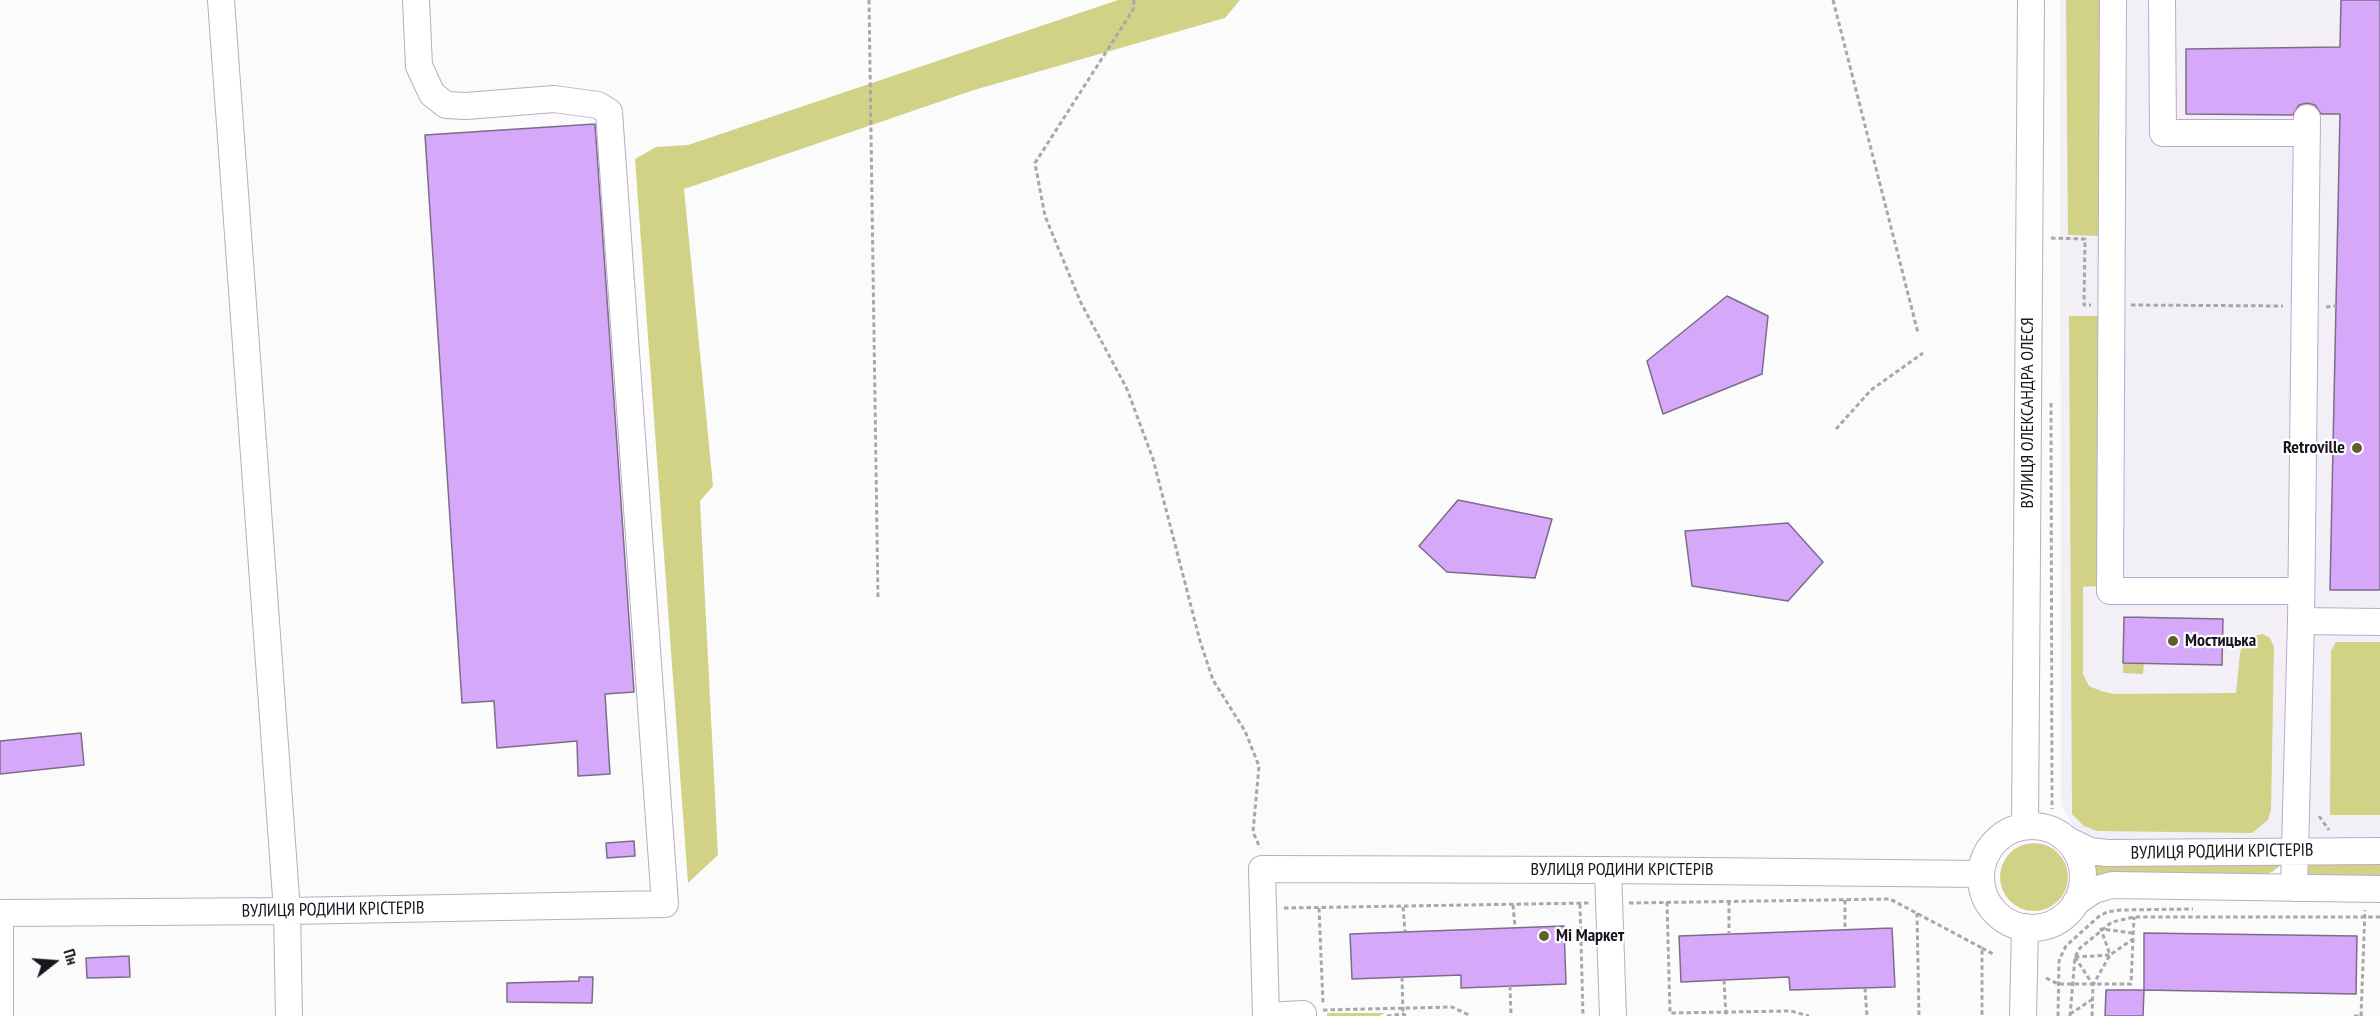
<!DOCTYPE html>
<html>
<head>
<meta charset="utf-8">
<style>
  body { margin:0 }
  #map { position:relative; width:2380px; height:1016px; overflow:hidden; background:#fbfbfb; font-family:"PT Sans Narrow",sans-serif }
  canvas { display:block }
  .north { position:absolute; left:24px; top:932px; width:60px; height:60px; -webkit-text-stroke:4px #fff; paint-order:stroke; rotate:73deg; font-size:16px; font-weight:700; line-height:24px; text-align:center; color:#1a141f }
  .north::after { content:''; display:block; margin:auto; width:21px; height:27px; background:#1a141f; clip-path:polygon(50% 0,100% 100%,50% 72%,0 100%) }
</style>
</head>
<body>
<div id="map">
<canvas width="2380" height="1016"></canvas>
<div class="north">Пн</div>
</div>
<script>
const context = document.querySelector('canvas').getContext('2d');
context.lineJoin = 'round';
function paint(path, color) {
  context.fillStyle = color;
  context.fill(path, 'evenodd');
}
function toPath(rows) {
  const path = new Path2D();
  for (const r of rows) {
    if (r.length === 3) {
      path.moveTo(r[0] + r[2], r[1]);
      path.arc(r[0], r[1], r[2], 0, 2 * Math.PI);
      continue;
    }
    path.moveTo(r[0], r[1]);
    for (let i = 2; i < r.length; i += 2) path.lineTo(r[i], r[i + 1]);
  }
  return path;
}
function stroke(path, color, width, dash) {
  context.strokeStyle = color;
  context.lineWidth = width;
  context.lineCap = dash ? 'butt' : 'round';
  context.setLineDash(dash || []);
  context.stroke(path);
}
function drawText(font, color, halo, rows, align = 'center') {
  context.font = font + ' "PT Sans Narrow",sans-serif';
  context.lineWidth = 4.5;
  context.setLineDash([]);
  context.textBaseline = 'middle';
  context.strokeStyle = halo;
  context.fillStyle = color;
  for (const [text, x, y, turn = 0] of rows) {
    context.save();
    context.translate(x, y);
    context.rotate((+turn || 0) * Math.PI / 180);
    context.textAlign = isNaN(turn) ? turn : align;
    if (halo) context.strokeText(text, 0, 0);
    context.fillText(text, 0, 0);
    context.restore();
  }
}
const built = toPath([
  [2060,0,2380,0,2380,839,2091,839,2073,826,2061,804]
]);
const green = toPath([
  [1118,0,1240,0,1225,18,974,90,684,189,713,486,700,501,718,855,688,883,635,159,656,147,688,145],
  [2066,0,2099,0,2101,236,2068,235],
  [2069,316,2100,316,2099,586,2083,587,2083,674,2089,686,2101,691,2114,694,2236,693,2240,653,2244,642,2252,636,2263,634,2270,638,2274,647,2271,810,2268,820,2252,833,2097,831,2084,826,2072,814],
  [2336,642,2380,642,2380,815,2330,815,2331,651],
  [2123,663,2144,663,2143,674,2123,673],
  [2034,877,34],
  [2302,858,2380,859,2380,882,2302,882],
  [2096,864,2281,865,2272,872,2259,876,2095,879],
  [1327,1013,1385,1013,1379,1016,1327,1016]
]);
const building = toPath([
  [2341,0,2380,0,2380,590,2330,590,2340,114,2321,114,2315,105,2307,103,2299,105,2293,115,2186,114,2186,49,2340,47,2341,0],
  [595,124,634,692,605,694,610,774,578,776,577,741,497,748,494,701,462,703,425,135,595,124],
  [1727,296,1768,316,1762,374,1663,414,1647,361,1727,296],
  [1458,500,1552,519,1535,578,1447,572,1419,546,1458,500],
  [1788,523,1823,562,1788,601,1692,586,1685,531,1788,523],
  [2124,617,2223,619,2222,665,2123,663,2124,617],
  [81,733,84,765,0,774,0,741,81,733],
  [634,841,635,856,607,858,606,843,634,841],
  [1564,926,1566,984,1461,988,1461,975,1352,979,1350,934,1564,926],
  [1892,928,1895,987,1790,990,1789,977,1681,982,1679,936,1892,928],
  [2144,933,2357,936,2356,994,2144,990,2144,933],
  [129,956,130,977,87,978,86,958,129,956],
  [579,977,593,977,592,1003,507,1002,507,983,579,981,579,977],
  [2106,990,2144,990,2143,1016,2105,1016,2106,990]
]);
const path = toPath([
  [869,0,878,600],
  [1134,0,1133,10,1035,163,1045,216,1081,303,1127,389,1153,459,1200,641,1213,680,1245,731,1259,766,1253,832,1260,848],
  [1833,0,1918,333],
  [2051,238,2085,239,2084,305,2091,305],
  [2131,305,2283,306],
  [2326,307,2336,306],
  [2051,403,2052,809],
  [1836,429,1871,390,1923,353],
  [2319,816,2329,830],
  [1845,900,1845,930],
  [1729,901,1729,934],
  [1667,902,1670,1013,1791,1011,1809,1016],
  [1629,903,1890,899,1982,948,1982,1016],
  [1580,904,1583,1016],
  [1513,905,1515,927],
  [1403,907,1405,931],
  [1284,908,1589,903],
  [1319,908,1323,1004],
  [1917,913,1919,1016],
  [1982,948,1995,955],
  [2075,957,2110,955,2101,929,2133,933],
  [2075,957,2093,985],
  [1402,977,1403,1014],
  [2046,978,2058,984,2131,984,2133,939],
  [1724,980,1726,1016],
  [1510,986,1511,1016],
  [1865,988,1867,1016],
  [1323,1010,1452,1007,1471,1016],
  [2070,1014,2093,999],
  [1387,1016,1403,1014,1407,1016],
  [2058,1016,2059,961,2062,954,2066,946,2098,917,2107,912,2120,910,2193,909],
  [2070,1016,2075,957,2080,948,2112,922,2134,917,2380,917],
  [2092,1016,2093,985,2110,955,2133,939,2134,917],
  [2354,1016,2363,1016],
  [2361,1016,2365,910]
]);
const minor = toPath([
  [221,0,287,911,289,1016],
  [2113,0,2110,591,2301,591],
  [2162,0,2163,133,2307,133],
  [2301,621,2380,622],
  [2025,826,2031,0],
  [2032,877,51],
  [2067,840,2090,851,2107,853,2380,851],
  [1608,870,1613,1016],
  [2294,888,2301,621,2307,118],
  [2076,902,2094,890,2112,885,2380,889],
  [0,913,287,911,665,904,609,112,598,105,554,99,466,106,446,105,432,94,419,66,416,0],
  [0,913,0,1016],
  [1266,1016,1262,869,1608,870,1981,874],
  [1267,1016,1303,1014,1303,1016],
  [2023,1016,2025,927]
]);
const markers = [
  [2357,448,6,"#5f5f2c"],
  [2173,641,6,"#5f5f2c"],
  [1544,936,6,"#5f5f2c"]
];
const streetNames = [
  ["ВУЛИЦЯ ОЛЕКСАНДРА ОЛЕСЯ",2028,413,-90],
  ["ВУЛИЦЯ РОДИНИ КРІСТЕРІВ",2222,852,-1],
  ["ВУЛИЦЯ РОДИНИ КРІСТЕРІВ",1622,870],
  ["ВУЛИЦЯ РОДИНИ КРІСТЕРІВ",333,910,-1]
];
const poiNames = [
  ["Retroville",2345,448,"right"],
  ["Мостицька",2185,641],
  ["Мі Маркет",1556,936]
];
paint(built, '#f3eff7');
paint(green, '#d1d286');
paint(building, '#d6a8fa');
stroke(building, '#7c6c88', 1.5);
stroke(minor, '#bbaac9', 28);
stroke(path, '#a9a7ab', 3, [4.5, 3]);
stroke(minor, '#fff', 26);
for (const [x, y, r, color] of markers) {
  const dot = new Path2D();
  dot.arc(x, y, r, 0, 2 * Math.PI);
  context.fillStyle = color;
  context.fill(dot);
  stroke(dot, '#fff', 2);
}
drawText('18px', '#1a141f', '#fff', streetNames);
drawText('bold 18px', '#1a141f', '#fff', poiNames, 'left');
</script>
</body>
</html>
